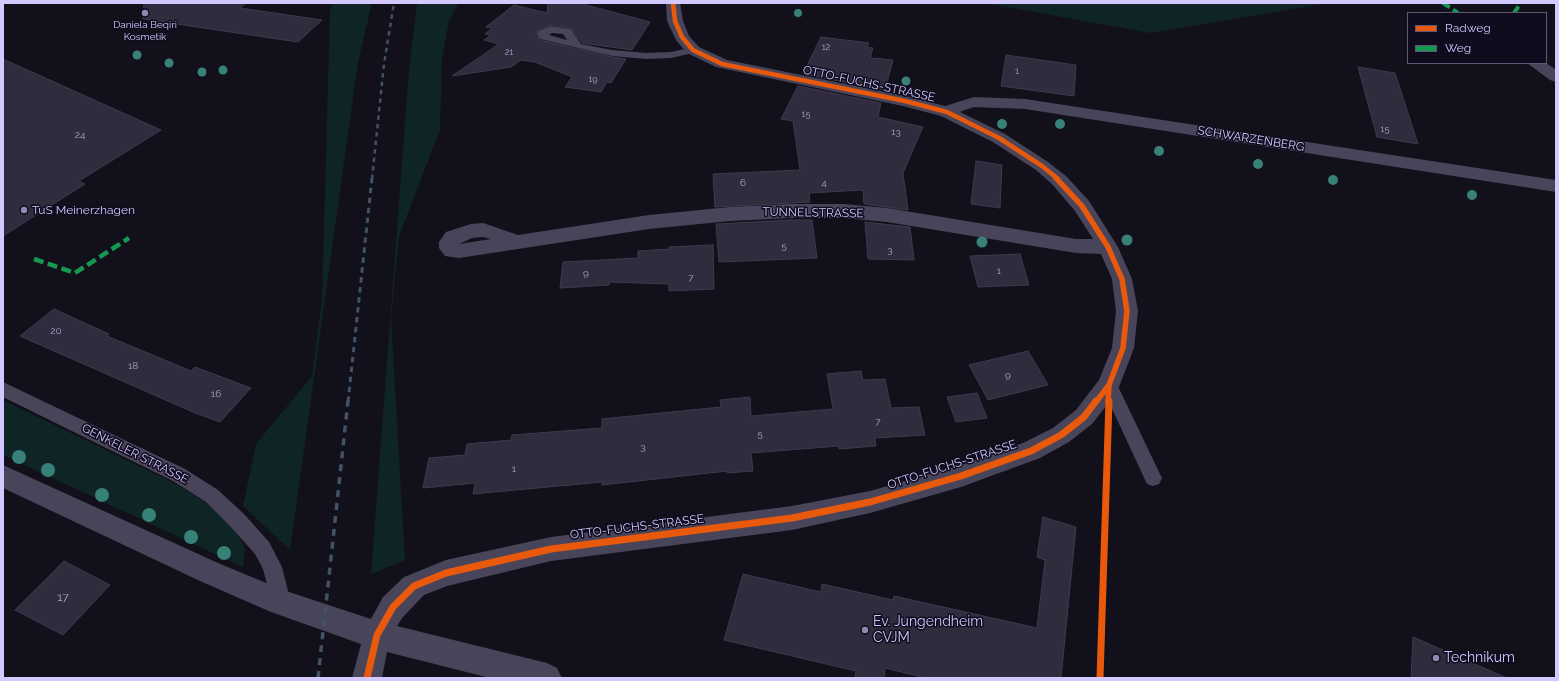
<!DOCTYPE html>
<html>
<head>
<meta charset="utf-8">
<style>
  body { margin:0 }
  #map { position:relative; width:1559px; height:681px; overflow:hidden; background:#12101a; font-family:Raleway,sans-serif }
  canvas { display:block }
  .frame { position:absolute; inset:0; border:4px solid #d3c9ff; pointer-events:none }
  .legend { position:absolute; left:1407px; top:12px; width:140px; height:52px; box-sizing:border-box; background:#100c1e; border:1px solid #5e5878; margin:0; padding:5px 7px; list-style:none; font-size:12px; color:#d3c9ff }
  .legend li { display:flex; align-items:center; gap:8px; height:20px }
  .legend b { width:20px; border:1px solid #5e5878 }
</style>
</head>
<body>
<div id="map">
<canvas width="1559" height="681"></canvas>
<div class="frame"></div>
<ul class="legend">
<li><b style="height:5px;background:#e8590c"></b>Radweg</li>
<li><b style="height:5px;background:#139951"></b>Weg</li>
</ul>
</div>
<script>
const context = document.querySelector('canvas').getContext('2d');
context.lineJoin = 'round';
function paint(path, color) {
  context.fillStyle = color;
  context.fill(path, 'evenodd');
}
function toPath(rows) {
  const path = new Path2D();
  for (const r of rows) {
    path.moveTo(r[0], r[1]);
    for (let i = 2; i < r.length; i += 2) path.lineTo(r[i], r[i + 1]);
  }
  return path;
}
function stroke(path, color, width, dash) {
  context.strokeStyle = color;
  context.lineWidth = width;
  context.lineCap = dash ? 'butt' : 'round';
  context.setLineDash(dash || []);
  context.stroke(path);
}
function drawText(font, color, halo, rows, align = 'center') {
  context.font = font + ' Raleway,sans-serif';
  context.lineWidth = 3;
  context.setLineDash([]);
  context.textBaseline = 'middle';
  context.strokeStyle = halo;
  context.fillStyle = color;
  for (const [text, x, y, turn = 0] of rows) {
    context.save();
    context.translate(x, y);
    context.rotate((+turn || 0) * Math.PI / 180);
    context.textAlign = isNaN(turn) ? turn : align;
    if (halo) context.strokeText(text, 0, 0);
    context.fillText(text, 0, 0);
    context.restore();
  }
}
const green = toPath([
  [333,3,372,3,358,62,290,550,243,506,256,444,312,376,322,299,330,10],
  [417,3,459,3,449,21,442,59,440,130,399,236,391,318,405,560,371,574,409,69],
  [985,3,1328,3,1150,33],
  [3,400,178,485,217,510,236,528,245,549,243,567,3,455]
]);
const building = toPath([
  [144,3,246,3,240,8,322,20,298,42,143,19,144,3],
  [548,3,579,3,650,22,632,50,582,43,571,28,550,25,536,32,540,40,612,57,626,59,611,83,607,82,601,92,565,87,572,77,535,62,521,60,511,67,452,76,499,44,484,40,491,35,485,34,492,28,486,27,514,5,547,13,548,3],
  [821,37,869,43,867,47,873,48,870,58,893,60,885,90,803,74,821,37],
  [1006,55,1076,65,1074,96,1001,86,1006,55],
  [3,59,161,130,79,181,85,184,3,236,3,59],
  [1358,67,1395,73,1418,144,1377,137,1358,67],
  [798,86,881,103,878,117,923,127,903,173,908,210,864,204,863,190,809,193,810,202,715,207,713,174,800,170,793,121,781,119,798,86],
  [976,161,1002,165,1000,208,971,204,976,161],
  [791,220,812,220,817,258,719,262,716,224,791,220],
  [865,222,910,227,914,260,868,259,865,222],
  [713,245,714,289,669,291,669,284,610,282,609,285,560,288,563,262,638,258,638,251,669,249,669,247,713,245],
  [1020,254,1029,285,978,287,970,256,1020,254],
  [54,309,109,334,107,336,191,371,195,367,251,388,220,422,195,413,20,336,54,309],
  [1028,351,1048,385,988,400,969,365,1028,351],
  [861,371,863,380,885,379,891,408,919,407,925,435,875,438,876,446,839,449,839,446,751,453,753,471,727,473,727,471,602,485,602,482,473,494,475,483,423,488,429,458,465,455,467,444,511,440,512,435,602,428,602,419,721,407,720,400,750,397,751,416,833,409,827,374,861,371],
  [977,393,987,418,956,422,947,397,977,393],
  [1043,517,1076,527,1061,678,926,678,885,668,884,678,855,678,856,671,724,640,743,574,821,592,822,584,893,600,894,596,1037,628,1045,560,1037,557,1043,517],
  [64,561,110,585,63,635,15,610,64,561],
  [1413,637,1507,678,1411,678,1413,637]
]);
const lane = toPath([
  [550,26,571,29,581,44,612,50,646,53,671,52,693,47,699,50,697,52,671,58,646,59,612,56,540,39,537,33,539,31,550,26],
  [552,33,563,34,567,40,549,35,552,33],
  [1109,378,1115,380,1159,472,1162,478,1159,484,1153,486,1147,484,1101,385,1103,380,1109,378],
  [3,382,185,469,218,490,245,515,269,542,282,567,291,603,288,610,281,613,274,610,263,569,255,554,231,527,206,502,173,481,3,397,3,382]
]);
const street = toPath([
  [666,3,680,3,683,21,689,36,699,47,727,60,905,96,945,106,974,97,1025,99,1556,180,1556,192,1025,109,974,107,965,110,960,112,1005,134,1048,162,1066,176,1089,201,1118,247,1132,279,1138,311,1134,348,1117,392,1092,424,1069,442,1040,458,961,487,870,513,792,530,551,561,447,586,424,595,403,617,397,626,547,663,557,668,562,678,490,678,387,652,382,678,352,678,361,644,271,612,200,581,3,488,3,465,218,563,283,590,371,619,383,597,404,577,446,560,551,537,792,506,870,491,961,465,1023,443,1053,428,1076,410,1099,380,1112,348,1116,311,1112,279,1101,254,1076,253,887,222,843,218,791,218,730,221,649,229,459,258,445,256,439,248,439,242,446,232,471,224,483,223,518,235,649,215,730,207,791,204,843,204,887,208,1076,239,1093,239,1075,211,1052,184,1036,170,993,142,941,116,903,106,716,67,687,53,676,40,667,21,666,3],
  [483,237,491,239,459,244,472,238,483,237],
  [1527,63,1546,63,1556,70,1556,82,1550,80,1527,63]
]);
const railFar2 = toPath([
  [372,179,384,64,394,3]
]);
const railFar1 = toPath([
  [348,402,372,178]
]);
const rail = toPath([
  [318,678,348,401]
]);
const quietFar1 = toPath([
  [1443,3,1458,13],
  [1514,13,1521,3]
]);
const quiet = toPath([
  [34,259,75,273,129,238]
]);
const cyclewayFar2 = toPath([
  [673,3,675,21,682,37,693,50,722,64,905,101,947,112,999,138,1042,166,1058,179]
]);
const cyclewayFar1 = toPath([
  [1056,178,1082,206,1108,247,1122,279,1127,311,1123,348,1109,385,1096,402],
  [1108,402,1109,385]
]);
const cycleway = toPath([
  [367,678,377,635,393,607,414,586,446,573,551,549,792,518,870,502,961,476,1031,451,1061,435,1084,417,1096,401],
  [1100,678,1109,401]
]);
const trees = [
  [798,13,4],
  [137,55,4.5],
  [169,63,4.5],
  [223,70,4.5],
  [202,72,4.5],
  [906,81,4.5],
  [1002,124,5],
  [1060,124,5],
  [1159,151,5],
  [1258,164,5],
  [1333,180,5],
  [1472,195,5],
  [1127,240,5.5],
  [982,242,5.5],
  [19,457,7],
  [48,470,7],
  [102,495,7],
  [149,515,7],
  [191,537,7],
  [224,553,7]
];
const markers = [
  [145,13,4,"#8f88af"],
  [24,210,4,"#8f88af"],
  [865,630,4,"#8f88af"],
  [1436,658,4,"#8f88af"]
];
const farNumbernames = [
  ["12",826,47],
  ["21",509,52],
  ["1",1017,71],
  ["19",593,79],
  ["15",806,114],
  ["15",1385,129]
];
const farPoinames = [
  ["Daniela Beqiri",145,25],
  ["Kosmetik",145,37]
];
const numberNames = [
  ["13",896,132],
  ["24",80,135],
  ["6",743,183],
  ["4",824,183],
  ["5",784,246],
  ["3",890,250],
  ["1",999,271],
  ["9",586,273],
  ["7",691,278],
  ["20",56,331],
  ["18",133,366],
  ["9",1008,375],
  ["16",216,394],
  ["7",878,422],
  ["5",760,434],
  ["3",643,447],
  ["1",514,469]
];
const streetNames = [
  ["OTTO-FUCHS-STRASSE",869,84,12],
  ["SCHWARZENBERG",1251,139,9],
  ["TUNNELSTRASSE",813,213,1],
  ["GENKELER STRASSE",135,454,27],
  ["OTTO-FUCHS-STRASSE",952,465,-18],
  ["OTTO-FUCHS-STRASSE",637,527,-7]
];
const poiNames = [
  ["TuS Meinerzhagen",32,210]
];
const nearNumbernames = [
  ["17",63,597]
];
const nearPoinames = [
  ["Ev. Jungendheim",873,622],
  ["CVJM",873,638],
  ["Technikum",1444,658]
];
paint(green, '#0f2425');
paint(building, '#302c3d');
stroke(building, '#3e3a4e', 1);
paint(lane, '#48455b');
paint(street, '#48455b');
stroke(railFar2, '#405265', 2.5, [4.5, 4]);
stroke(railFar1, '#405265', 3, [5.5, 4.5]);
stroke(rail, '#405265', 3.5, [7, 6]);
stroke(quietFar1, '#139951', 4, [8, 4]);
stroke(quiet, '#139951', 4.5, [10, 4.5]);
stroke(cyclewayFar2, '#e8590c', 4.5);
stroke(cyclewayFar1, '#e8590c', 5.5);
stroke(cycleway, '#e8590c', 7);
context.fillStyle = '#378178';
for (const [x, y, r] of trees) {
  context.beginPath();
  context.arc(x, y, r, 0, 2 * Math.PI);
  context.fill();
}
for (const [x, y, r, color] of markers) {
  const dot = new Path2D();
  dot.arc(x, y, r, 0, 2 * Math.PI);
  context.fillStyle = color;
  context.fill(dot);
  stroke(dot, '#100c1e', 1.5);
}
drawText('9px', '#aaa2ce', null, farNumbernames);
drawText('10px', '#d3c9ff', '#100c1e', farPoinames);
drawText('10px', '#aaa2ce', null, numberNames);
drawText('12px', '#d3c9ff', '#100c1e', streetNames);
drawText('12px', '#d3c9ff', '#100c1e', poiNames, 'left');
drawText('12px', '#aaa2ce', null, nearNumbernames);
drawText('14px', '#d3c9ff', '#100c1e', nearPoinames, 'left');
</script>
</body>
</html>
